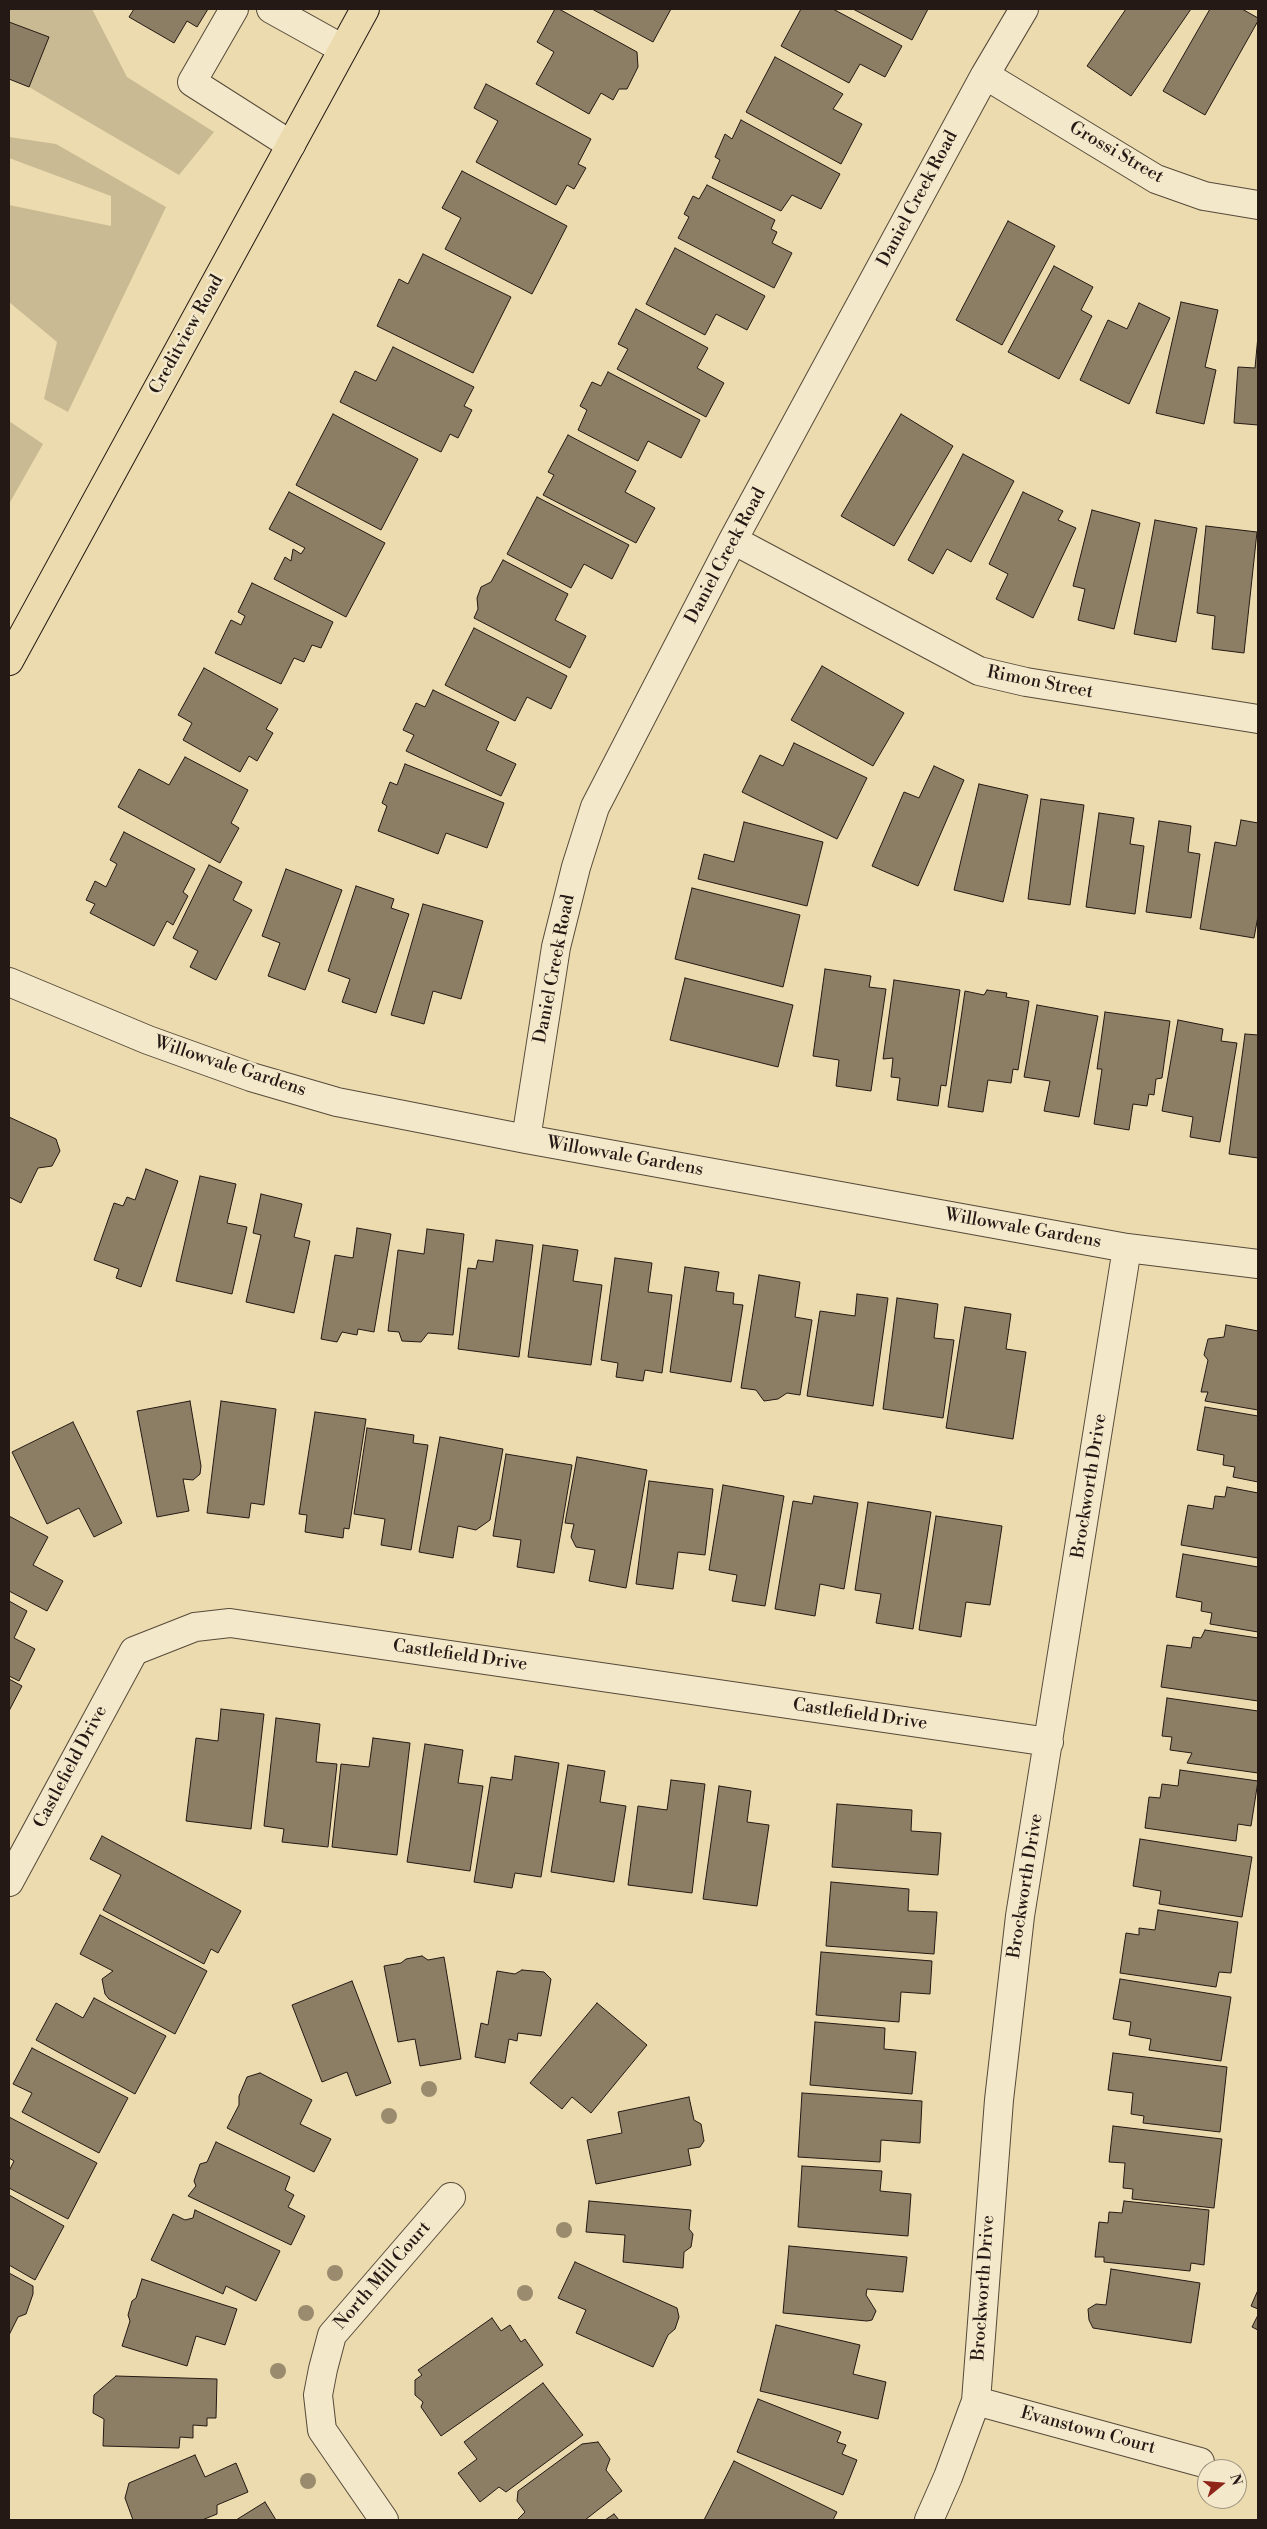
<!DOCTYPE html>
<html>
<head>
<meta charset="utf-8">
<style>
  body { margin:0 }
  #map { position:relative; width:1267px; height:2529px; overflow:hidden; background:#ecdbae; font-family:"Libre Bodoni",serif }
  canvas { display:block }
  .frame { position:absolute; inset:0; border:10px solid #241914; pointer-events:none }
  .north { position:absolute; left:1197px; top:2459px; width:50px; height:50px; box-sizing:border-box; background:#f3e8ca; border:1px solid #a09581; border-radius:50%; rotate:73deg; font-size:14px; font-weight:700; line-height:20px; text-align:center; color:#241914 }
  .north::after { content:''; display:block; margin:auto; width:18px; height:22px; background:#8f2418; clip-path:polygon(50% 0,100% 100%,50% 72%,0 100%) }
</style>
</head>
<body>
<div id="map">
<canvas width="1267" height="2529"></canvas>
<div class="frame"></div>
<div class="north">N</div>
</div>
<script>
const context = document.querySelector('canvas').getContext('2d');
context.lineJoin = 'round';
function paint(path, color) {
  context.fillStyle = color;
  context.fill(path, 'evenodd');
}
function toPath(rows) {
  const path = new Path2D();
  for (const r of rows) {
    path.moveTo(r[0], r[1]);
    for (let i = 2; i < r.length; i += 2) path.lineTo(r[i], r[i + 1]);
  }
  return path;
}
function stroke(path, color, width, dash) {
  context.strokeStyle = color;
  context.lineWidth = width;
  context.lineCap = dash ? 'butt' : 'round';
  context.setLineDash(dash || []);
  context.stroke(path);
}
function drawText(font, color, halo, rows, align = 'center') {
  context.font = font + ' "Libre Bodoni",serif';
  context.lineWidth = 5;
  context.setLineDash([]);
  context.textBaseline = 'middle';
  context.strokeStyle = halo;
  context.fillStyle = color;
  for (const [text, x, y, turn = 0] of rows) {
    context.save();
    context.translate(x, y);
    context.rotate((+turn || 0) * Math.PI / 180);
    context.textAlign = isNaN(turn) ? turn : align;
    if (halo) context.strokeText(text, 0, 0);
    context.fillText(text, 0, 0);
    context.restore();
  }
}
const green = toPath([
  [9,9,92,9,127,77,214,132,179,175,29,87,48,37,9,22],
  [9,137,56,144,166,207,68,412,44,399,57,342,9,302,9,205,111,226,111,196,9,158],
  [9,421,43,444,9,504]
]);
const building = toPath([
  [134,9,208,9,197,27,187,21,174,43,129,17,134,9],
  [555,9,559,9,637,52,638,67,627,89,619,89,613,100,601,93,589,114,536,84,554,52,537,42,555,9],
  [592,9,671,9,653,42,592,9],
  [801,9,833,9,902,46,885,77,860,64,849,83,781,46,801,9],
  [853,9,928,9,912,40,853,9],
  [1126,9,1191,9,1131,96,1087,66,1126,9],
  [1210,9,1242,9,1258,18,1258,21,1205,115,1163,91,1210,9],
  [9,22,49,37,29,87,9,79,9,22],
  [775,57,843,94,833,109,862,124,841,164,746,112,775,57],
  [486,84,591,139,578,164,586,168,574,189,567,185,556,205,476,162,498,121,474,108,486,84],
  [741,120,840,174,821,209,792,195,781,211,712,178,720,160,715,157,725,134,732,139,741,120],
  [462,171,567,226,532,294,445,249,461,218,442,208,462,171],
  [707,185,775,220,771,229,777,232,772,243,792,253,774,288,678,238,689,217,684,214,693,196,699,199,707,185],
  [1008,221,1055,246,1002,345,956,320,1008,221],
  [675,248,765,296,747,330,716,314,705,335,646,304,675,248],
  [423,254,511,297,473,373,377,326,399,279,408,284,423,254],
  [1054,266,1093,287,1081,310,1092,316,1059,379,1008,352,1054,266],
  [1181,302,1218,310,1205,367,1216,370,1204,424,1156,413,1181,302],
  [1139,303,1170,318,1129,404,1080,380,1108,320,1127,329,1139,303],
  [636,309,708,348,697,368,724,383,706,417,617,369,628,349,618,344,636,309],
  [1258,336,1258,425,1234,423,1238,367,1255,368,1258,336],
  [393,347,474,387,464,406,472,410,458,438,450,434,441,452,340,402,355,371,376,381,393,347],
  [608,372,700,420,681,458,648,441,638,461,578,430,587,410,580,406,592,382,601,386,608,372],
  [333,414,418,459,381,530,296,485,333,414],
  [901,414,953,446,894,546,841,516,901,414],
  [568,435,636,471,625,492,655,508,636,543,543,495,554,475,548,472,568,435],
  [963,454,1014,481,971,562,947,549,933,574,908,560,963,454],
  [289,492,385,543,346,617,274,579,285,557,291,561,293,549,301,554,305,548,269,529,289,492],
  [1023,492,1063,511,1058,520,1076,528,1033,618,996,599,1008,574,989,564,1023,492],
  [537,497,629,545,612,579,584,564,571,588,507,554,537,497],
  [1092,510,1140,523,1114,629,1078,620,1085,589,1073,586,1092,510],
  [1155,520,1197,528,1176,642,1134,634,1155,520],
  [1206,526,1257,532,1244,653,1212,649,1215,616,1197,613,1206,526],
  [503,560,568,594,555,620,586,636,570,668,474,618,478,609,477,598,481,587,491,582,503,560],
  [252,583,333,622,321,648,312,645,304,662,294,658,281,684,215,653,231,620,241,625,245,616,238,612,252,583],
  [474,628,567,676,551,709,527,697,515,721,445,685,474,628],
  [822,666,904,713,873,766,791,720,822,666],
  [204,668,278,709,266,729,273,733,257,761,249,756,240,772,183,740,192,723,178,715,204,668],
  [433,690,499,722,486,750,516,764,501,796,406,751,414,735,403,730,416,703,425,707,433,690],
  [794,743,867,778,837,839,742,792,760,755,783,766,794,743],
  [185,757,248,790,231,823,239,828,220,863,118,807,139,769,169,785,185,757],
  [405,764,504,803,487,848,446,833,438,854,378,831,387,806,382,803,390,782,397,785,405,764],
  [934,766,964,780,918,886,872,866,904,792,919,798,934,766],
  [979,784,1028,795,1003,902,954,890,979,784],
  [1041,799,1084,805,1070,905,1028,899,1041,799],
  [1099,813,1134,818,1130,844,1144,846,1135,914,1086,907,1099,813],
  [1241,820,1258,823,1258,916,1254,938,1200,929,1215,842,1236,846,1241,820],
  [1159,821,1191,826,1188,852,1200,854,1191,918,1146,912,1159,821],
  [744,822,823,842,807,906,698,879,704,854,734,862,744,822],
  [124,832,195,869,183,892,188,896,173,925,167,921,154,946,90,913,95,904,86,900,95,881,106,887,117,864,110,860,124,832],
  [209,865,242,882,233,900,252,910,216,980,190,967,198,951,173,938,209,865],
  [286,869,342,890,305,990,268,976,280,943,262,936,286,869],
  [356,886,394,899,391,908,409,914,376,1013,342,1002,350,979,328,971,356,886],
  [692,888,800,915,783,987,675,959,692,888],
  [423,904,483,921,461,999,433,991,424,1024,391,1015,423,904],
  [825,969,871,976,869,987,886,989,871,1091,836,1086,839,1060,813,1056,825,969],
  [685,978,793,1005,778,1067,670,1040,685,978],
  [894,980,960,990,946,1086,941,1085,938,1106,897,1100,900,1078,891,1077,893,1058,883,1059,894,980],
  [987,990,1007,993,1006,997,1029,1001,1018,1070,1013,1069,1011,1083,988,1080,983,1112,948,1107,965,991,984,995,987,990],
  [1037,1005,1098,1016,1079,1117,1044,1111,1050,1081,1024,1077,1037,1005],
  [1105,1012,1170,1021,1162,1078,1156,1079,1154,1095,1149,1094,1147,1106,1133,1104,1129,1130,1094,1124,1102,1069,1097,1069,1105,1012],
  [1178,1020,1223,1029,1221,1041,1237,1043,1220,1142,1190,1137,1193,1117,1162,1111,1178,1020],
  [1245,1034,1258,1035,1258,1158,1229,1154,1245,1034],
  [9,1117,56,1139,60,1151,52,1166,38,1168,21,1203,9,1197,9,1117],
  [146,1169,178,1181,141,1287,116,1278,119,1269,94,1260,114,1203,123,1206,127,1197,135,1200,146,1169],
  [200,1176,236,1184,227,1223,247,1227,232,1294,176,1281,200,1176],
  [261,1194,302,1204,294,1237,310,1241,294,1313,246,1302,261,1235,253,1233,261,1194],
  [357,1228,391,1234,374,1332,358,1329,357,1335,342,1332,337,1342,321,1339,335,1255,353,1258,357,1228],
  [427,1229,464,1234,453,1335,428,1333,421,1342,402,1341,399,1332,388,1331,398,1250,424,1254,427,1229],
  [496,1240,533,1245,519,1357,458,1349,468,1268,476,1269,478,1260,493,1262,496,1240],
  [543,1245,578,1250,573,1281,602,1285,591,1365,528,1357,543,1245],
  [615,1258,652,1263,648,1292,672,1295,662,1373,645,1370,643,1381,616,1377,618,1363,601,1360,615,1258],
  [685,1267,719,1272,716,1291,734,1293,733,1304,743,1305,731,1382,670,1372,685,1267],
  [759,1275,800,1282,795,1317,812,1320,800,1395,787,1393,778,1399,764,1401,756,1390,741,1388,759,1275],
  [857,1294,888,1298,873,1406,807,1396,820,1311,855,1316,857,1294],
  [897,1298,938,1304,934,1338,954,1340,943,1418,883,1409,897,1298],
  [965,1307,1011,1314,1006,1349,1026,1352,1013,1439,946,1428,965,1307],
  [1226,1325,1258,1331,1258,1410,1205,1401,1208,1392,1201,1392,1208,1360,1204,1355,1208,1339,1224,1337,1226,1325],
  [190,1401,201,1466,200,1474,193,1480,183,1479,189,1511,157,1517,137,1411,190,1401],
  [221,1401,276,1409,264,1505,251,1503,249,1518,207,1513,221,1401],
  [1205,1407,1258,1416,1258,1482,1233,1477,1235,1467,1223,1465,1224,1455,1197,1450,1205,1407],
  [315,1412,366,1419,349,1529,344,1528,343,1538,305,1532,307,1515,299,1514,315,1412],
  [73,1422,122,1523,94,1537,79,1508,47,1524,12,1452,73,1422],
  [367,1428,414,1435,413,1443,428,1445,411,1550,381,1545,385,1519,354,1514,367,1428],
  [440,1437,503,1449,490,1520,476,1530,458,1526,453,1558,419,1552,440,1437],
  [506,1454,572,1465,554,1573,517,1567,521,1540,493,1536,506,1454],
  [577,1457,647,1470,626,1588,589,1581,595,1550,576,1547,571,1537,574,1524,565,1523,577,1457],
  [649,1481,713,1489,705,1555,678,1552,673,1589,636,1584,649,1481],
  [723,1485,784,1496,765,1606,732,1601,737,1575,709,1570,723,1485],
  [1227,1487,1258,1493,1258,1558,1181,1545,1188,1505,1213,1509,1215,1496,1225,1497,1227,1487],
  [814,1496,858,1503,844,1589,820,1584,815,1616,775,1609,793,1501,812,1504,814,1496],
  [868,1502,931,1512,913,1629,876,1623,881,1594,855,1590,868,1502],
  [9,1516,48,1537,33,1565,63,1581,47,1611,9,1591,9,1516],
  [936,1516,1002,1526,990,1605,966,1602,961,1637,919,1630,936,1516],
  [1183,1554,1258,1567,1258,1632,1210,1624,1212,1613,1201,1611,1202,1602,1176,1597,1183,1554],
  [9,1601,27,1611,14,1638,35,1649,19,1681,9,1676,9,1601],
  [1205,1630,1258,1638,1258,1701,1161,1687,1167,1645,1191,1648,1193,1637,1201,1638,1205,1630],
  [9,1679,22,1686,9,1711,9,1679],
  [1167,1698,1258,1711,1258,1773,1187,1763,1192,1753,1170,1750,1172,1737,1162,1736,1167,1698],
  [221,1709,264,1714,251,1829,186,1821,196,1738,218,1741,221,1709],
  [276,1718,320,1724,316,1762,337,1764,328,1847,282,1842,284,1829,264,1826,276,1718],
  [373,1738,410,1743,397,1855,332,1847,341,1764,369,1767,373,1738],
  [425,1744,463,1750,458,1783,483,1786,470,1871,407,1862,425,1744],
  [515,1756,559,1763,541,1877,515,1873,512,1888,474,1882,491,1777,512,1780,515,1756],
  [568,1765,605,1771,600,1802,626,1806,614,1882,551,1872,568,1765],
  [1180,1770,1258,1781,1251,1826,1238,1824,1236,1841,1145,1828,1149,1797,1160,1798,1162,1784,1178,1786,1180,1770],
  [671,1780,705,1784,692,1893,628,1885,638,1806,667,1810,671,1780],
  [719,1786,751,1791,747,1822,769,1825,757,1906,703,1899,719,1786],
  [837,1804,912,1810,911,1831,941,1833,938,1875,832,1867,837,1804],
  [102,1836,241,1911,218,1953,211,1949,204,1964,103,1910,121,1875,90,1859,102,1836],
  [1140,1839,1252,1857,1242,1917,1159,1904,1161,1891,1133,1886,1140,1839],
  [831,1882,909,1889,908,1911,937,1912,934,1954,826,1946,831,1882],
  [1158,1910,1238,1922,1231,1973,1219,1972,1216,1987,1120,1973,1126,1933,1139,1935,1139,1928,1155,1930,1158,1910],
  [100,1915,207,1971,175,2034,109,1999,105,1994,102,1979,113,1971,80,1954,100,1915],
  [821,1952,932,1961,930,1994,901,1992,899,2022,816,2015,821,1952],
  [422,1956,428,1960,444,1957,461,2059,420,2066,415,2039,398,2042,384,1966,401,1963,406,1959,422,1956],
  [522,1970,544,1972,551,1979,541,2036,518,2033,517,2041,509,2039,505,2063,475,2057,481,2023,488,2025,497,1971,515,1974,522,1970],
  [1120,1979,1231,1997,1221,2061,1149,2050,1151,2039,1129,2035,1131,2022,1113,2019,1120,1979],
  [352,1981,391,2083,356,2096,347,2072,322,2082,292,2005,352,1981],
  [94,1998,166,2036,135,2094,36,2040,56,2003,83,2018,94,1998],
  [597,2003,647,2045,591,2113,572,2097,562,2109,530,2083,597,2003],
  [815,2022,885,2028,884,2049,916,2052,912,2094,810,2085,815,2022],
  [32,2048,128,2098,99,2153,22,2112,32,2093,13,2084,32,2048],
  [1113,2053,1227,2067,1220,2132,1143,2123,1144,2116,1131,2114,1133,2093,1108,2090,1113,2053],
  [260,2073,312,2100,300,2124,331,2139,314,2172,227,2128,239,2105,239,2096,247,2077,260,2073],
  [802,2093,922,2101,920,2143,881,2140,880,2162,798,2157,802,2093],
  [689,2097,694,2120,701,2124,704,2141,700,2147,688,2149,691,2165,596,2184,587,2140,622,2133,618,2112,689,2097],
  [9,2117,97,2163,68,2219,9,2188,9,2171,14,2161,9,2158,9,2117],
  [1113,2126,1222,2139,1214,2208,1132,2199,1133,2189,1123,2188,1125,2163,1109,2162,1113,2126],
  [216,2142,290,2177,285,2190,294,2195,288,2207,305,2216,291,2245,188,2196,196,2186,194,2181,200,2164,207,2162,216,2142],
  [802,2166,882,2171,880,2191,911,2194,908,2236,798,2227,802,2166],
  [9,2195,64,2226,35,2280,9,2265,9,2195],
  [589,2201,691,2210,689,2229,693,2234,691,2247,684,2252,683,2268,623,2262,625,2235,586,2232,589,2201],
  [1124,2201,1209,2210,1204,2265,1191,2263,1190,2271,1104,2262,1104,2257,1095,2257,1099,2222,1108,2223,1109,2212,1122,2213,1124,2201],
  [195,2210,280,2251,256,2301,226,2286,223,2294,151,2260,173,2214,185,2220,193,2218,195,2210],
  [789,2246,907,2257,903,2292,867,2289,866,2295,876,2311,872,2320,867,2321,783,2313,789,2246],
  [575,2262,677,2308,679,2317,675,2329,668,2335,653,2367,576,2333,586,2310,558,2298,575,2262],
  [1111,2269,1200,2283,1191,2343,1093,2328,1089,2320,1088,2309,1096,2304,1106,2305,1111,2269],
  [9,2273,33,2286,33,2294,26,2314,18,2317,9,2335,9,2273],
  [142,2279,237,2309,225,2345,196,2336,187,2366,122,2346,130,2321,128,2315,132,2301,136,2298,142,2279],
  [1258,2290,1258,2309,1251,2306,1258,2290],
  [1258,2315,1258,2330,1252,2327,1258,2315],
  [492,2318,501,2331,510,2325,521,2342,525,2339,543,2365,441,2436,421,2407,423,2402,415,2395,415,2380,422,2375,418,2370,492,2318],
  [776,2325,860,2345,853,2374,886,2382,878,2419,760,2391,776,2325],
  [116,2376,217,2379,216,2418,207,2418,207,2426,193,2425,193,2438,180,2437,179,2448,103,2446,104,2419,93,2413,94,2395,116,2376],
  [543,2383,583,2435,506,2492,499,2487,480,2502,458,2473,477,2459,464,2442,543,2383],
  [758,2399,841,2432,837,2442,846,2445,842,2454,857,2460,843,2495,737,2452,758,2399],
  [598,2442,610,2459,606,2470,622,2491,585,2520,517,2520,525,2512,517,2501,518,2491,582,2444,598,2442],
  [195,2455,205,2477,236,2463,248,2492,217,2505,217,2514,202,2520,133,2520,125,2498,129,2483,195,2455],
  [734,2461,837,2512,833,2520,704,2520,734,2461],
  [265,2502,276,2520,236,2520,265,2502],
  [614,2514,619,2520,605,2520,614,2514]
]);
const minor = toPath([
  [234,9,192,82,291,145],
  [271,9,343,49],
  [985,75,1156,179,1204,196,1258,205],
  [733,540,979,671,1026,682,1258,719],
  [9,982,148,1040,251,1077,337,1102,526,1139,1127,1248,1258,1264],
  [526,1139,556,947,576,867,595,807,733,540,985,75,1024,9],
  [9,1882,134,1651,195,1627,230,1623,1049,1742],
  [976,2401,1200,2462],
  [384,2520,322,2430,318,2395,323,2369,332,2335,451,2197],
  [929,2520,948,2477,976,2401,999,2100,1020,1916,1127,1248]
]);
const major = toPath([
  [9,661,365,9]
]);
const trees = [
  [429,2089],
  [389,2116],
  [564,2230],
  [335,2273],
  [525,2293],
  [306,2313],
  [278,2371],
  [308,2481]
];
const streetNames = [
  ["Grossi Street",1116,153,30],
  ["Daniel Creek Road",918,199,-62],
  ["Creditview Road",187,335,-61],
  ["Daniel Creek Road",726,556,-62],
  ["Rimon Street",1040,683,11],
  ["Daniel Creek Road",555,969,-79],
  ["Willowvale Gardens",230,1067,18],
  ["Willowvale Gardens",625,1157,10],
  ["Willowvale Gardens",1023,1229,10],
  ["Brockworth Drive",1090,1486,-81],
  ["Castlefield Drive",460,1656,8],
  ["Castlefield Drive",860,1715,8],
  ["Castlefield Drive",71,1767,-62],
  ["Brockworth Drive",1026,1886,-81],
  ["North Mill Court",383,2276,-49],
  ["Brockworth Drive",984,2288,-86],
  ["Evanstown Court",1088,2431,15]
];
paint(green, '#caba94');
paint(building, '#8c7e64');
stroke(building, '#241914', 1);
stroke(minor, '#564a3a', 30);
stroke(major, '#241914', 30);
stroke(minor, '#f3e8ca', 28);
stroke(major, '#ecdbae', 28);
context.fillStyle = '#9a8b6e';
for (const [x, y] of trees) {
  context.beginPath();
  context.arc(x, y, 8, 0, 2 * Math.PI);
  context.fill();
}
drawText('18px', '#241914', '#f3e8ca', streetNames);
</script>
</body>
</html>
